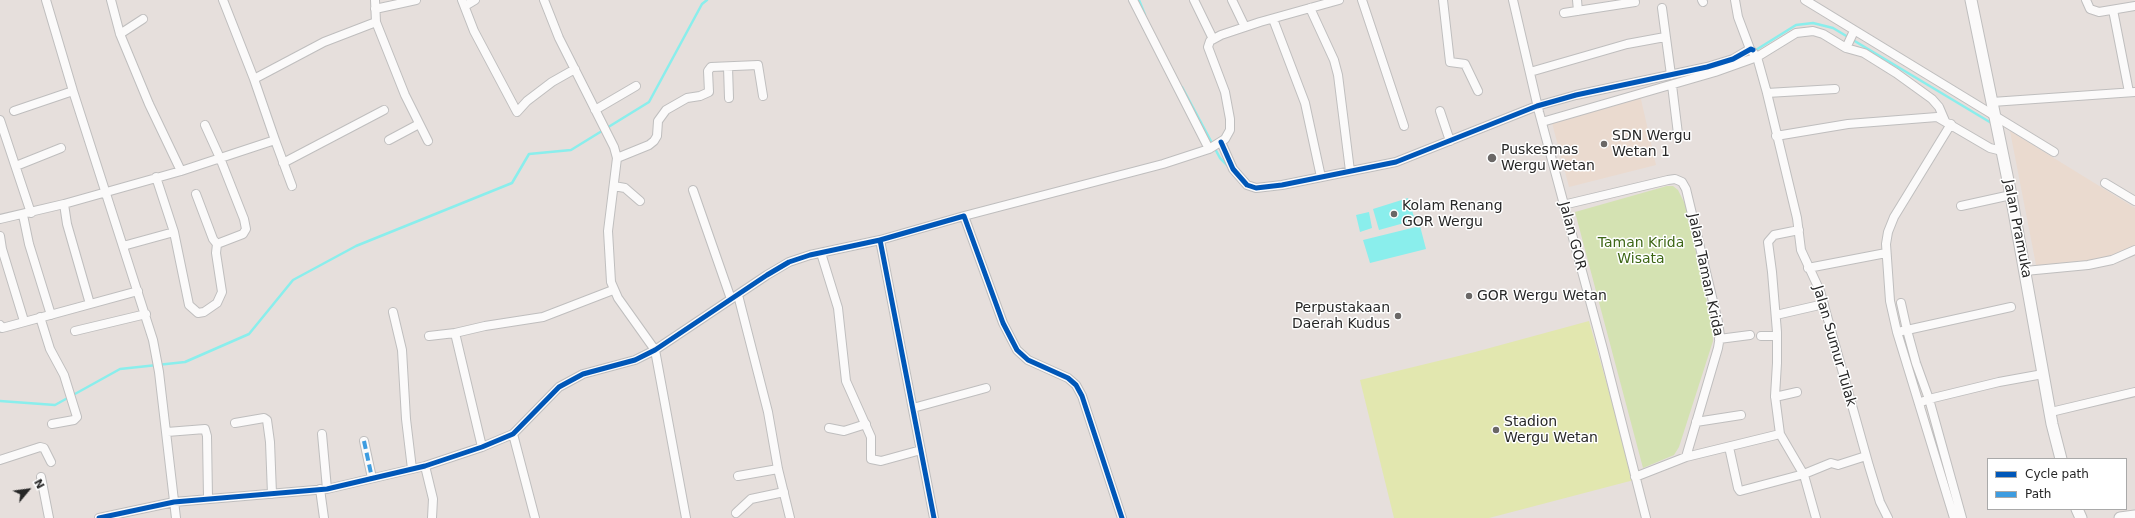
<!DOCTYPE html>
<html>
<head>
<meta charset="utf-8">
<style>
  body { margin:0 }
  #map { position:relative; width:2135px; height:518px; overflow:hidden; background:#e6dfdc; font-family:"DejaVu Sans",sans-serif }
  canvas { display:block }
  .legend { position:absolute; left:1987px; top:458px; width:140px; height:52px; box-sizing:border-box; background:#fff; border:1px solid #a9a9a9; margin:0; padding:5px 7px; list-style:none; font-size:12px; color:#272727 }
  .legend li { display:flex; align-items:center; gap:8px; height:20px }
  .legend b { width:20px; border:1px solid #a9a9a9 }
  .north { position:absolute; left:8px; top:470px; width:40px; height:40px; -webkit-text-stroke:3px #fff; paint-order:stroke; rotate:61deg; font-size:11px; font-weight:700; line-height:16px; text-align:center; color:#272727 }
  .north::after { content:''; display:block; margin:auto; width:14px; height:18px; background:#272727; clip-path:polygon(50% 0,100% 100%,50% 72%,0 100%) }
</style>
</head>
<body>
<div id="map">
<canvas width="2135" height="518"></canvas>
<ul class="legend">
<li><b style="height:5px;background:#0057b8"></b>Cycle path</li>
<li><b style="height:5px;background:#3d9ce0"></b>Path</li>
</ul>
<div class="north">N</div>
</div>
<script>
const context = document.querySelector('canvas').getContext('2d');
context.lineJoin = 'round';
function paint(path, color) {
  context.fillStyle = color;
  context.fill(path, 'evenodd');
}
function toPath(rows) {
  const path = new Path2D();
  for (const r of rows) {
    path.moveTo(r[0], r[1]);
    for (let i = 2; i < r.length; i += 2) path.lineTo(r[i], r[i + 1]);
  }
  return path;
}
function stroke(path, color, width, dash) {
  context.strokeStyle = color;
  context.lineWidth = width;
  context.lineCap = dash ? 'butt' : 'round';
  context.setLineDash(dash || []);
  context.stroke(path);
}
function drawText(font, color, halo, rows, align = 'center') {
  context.font = font + ' "DejaVu Sans",sans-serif';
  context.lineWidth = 3;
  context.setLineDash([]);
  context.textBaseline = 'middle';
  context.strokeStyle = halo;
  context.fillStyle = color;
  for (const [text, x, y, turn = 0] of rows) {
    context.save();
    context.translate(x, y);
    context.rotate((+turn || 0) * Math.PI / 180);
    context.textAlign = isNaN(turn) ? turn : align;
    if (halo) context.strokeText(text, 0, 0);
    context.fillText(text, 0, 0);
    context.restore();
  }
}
const education = toPath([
  [1640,95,1656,165,1569,187,1552,123],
  [2010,131,2135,208,2135,247,2116,256,2037,270]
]);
const green = toPath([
  [1667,186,1673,186,1678,190,1686,206,1712,325,1713,341,1679,447,1674,455,1643,468,1575,212]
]);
const pitch = toPath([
  [1589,321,1634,480,1489,518,1394,518,1360,380,1475,352]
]);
const water = toPath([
  [1408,198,1415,220,1379,230,1373,209],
  [1369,212,1372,228,1360,232,1356,215],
  [1420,226,1426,249,1370,263,1363,240]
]);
const stream = toPath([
  [1139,0,1145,15],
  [1743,58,1796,25,1813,23,1833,28,1993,124],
  [1182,87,1220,158,1229,167],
  [0,401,55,405,120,369,185,362,249,334,293,280,356,246,512,183,529,154,571,150,649,102,702,4,707,0]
]);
const street = toPath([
  [46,0,73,91,153,340,159,372,176,518],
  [111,0,120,34,149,104,181,171],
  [375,0,376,22,405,95,428,141],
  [462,0,474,31,517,112,527,101,552,82,575,69],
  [544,0,559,38,614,147,617,158,608,231,611,282,618,298,655,350,686,518],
  [1133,0,1209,149,1225,139,1230,130,1230,119,1225,92,1208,47,1210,41,1221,35,1260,22,1339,0],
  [1194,0,1213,39],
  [1232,0,1245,27],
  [1362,0,1404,126],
  [1443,0,1450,62,1465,64,1478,91],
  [1513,0,1539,112,1603,349,1646,518],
  [1577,0,1578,11],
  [1702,0,1703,2],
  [1735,0,1738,17,1750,49,1757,57,1767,93,1797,218,1801,250,1820,291,1869,466,1880,502,1888,518],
  [1805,0,2054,152],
  [2086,0,2090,9,2099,12,2135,6],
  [465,6,475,0],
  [1310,8,1334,60,1338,75,1350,171],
  [1662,8,1671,75],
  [375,9,416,0],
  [2113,10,2129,92],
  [1564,13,1635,2],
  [1273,19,1305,103,1321,177],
  [120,34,143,19],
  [1846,48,1854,31],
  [728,67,729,98],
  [1530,72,1627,44,1665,37],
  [254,79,324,42,376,22],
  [1672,85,1678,134],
  [1767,93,1835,89],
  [1992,102,2135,92],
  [595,110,636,86],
  [14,111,73,91],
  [1440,111,1450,141],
  [0,120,31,213],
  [1542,122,1715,72,1757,57,1796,33,1813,31,1823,34,1846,48,1864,53,1896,73,1932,99,1939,107,1945,121],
  [1951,124,1894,217,1888,232,1886,244,1890,301,1897,332,1954,518],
  [1776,136,1848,124,1937,117,1990,148,2002,151],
  [275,140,292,186],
  [389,140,419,124],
  [1221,142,1233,169,1247,185,1256,188,1282,185,1396,162,1537,106,1576,95,1707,67,1733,59,1750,49],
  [617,158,649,145,654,141,657,136,658,121,666,110,687,98,700,96,709,92,708,71,711,67,758,65,763,96],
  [283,163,384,110],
  [16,166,61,148],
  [156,177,174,232,189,305,198,313,204,312,217,303,222,292,216,253,217,244,243,234,246,229,244,219,220,158,205,125],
  [2105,183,2135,201],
  [614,186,625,188,640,201],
  [693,190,731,299],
  [196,194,213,239,217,244],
  [64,204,67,224,90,304],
  [1563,205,1668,180,1675,179,1682,182,1686,189,1718,322,1720,336,1718,348,1686,457,1635,477],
  [1961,206,2011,195],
  [23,215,29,244,51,315],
  [964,216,1163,164,1209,149],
  [0,219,64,204,181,171,275,140,254,79,223,0],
  [1799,230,1774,235,1768,242,1772,272,1777,332,1777,363,1775,396,1780,434,1804,475,1816,518],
  [0,236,2,249,24,321],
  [123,246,174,232],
  [821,253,838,308,846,381,871,437,871,459,881,461,921,450],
  [1808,268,1886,253],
  [2025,271,2088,265,2112,260,2135,250],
  [738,295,768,412,778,469,790,518],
  [1901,303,1907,330,2011,307],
  [393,312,402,350,406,419,412,469],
  [1776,315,1824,304],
  [40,317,50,349,64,375,77,417,74,420,52,424],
  [0,325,2,328,6,327,138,291],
  [75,331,146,314],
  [1902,331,1907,330,1916,363,1929,399,1919,403],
  [455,333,482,447],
  [429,336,455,333,485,326,543,317,613,290],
  [1761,336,1777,336],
  [1719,339,1750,335],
  [1775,397,1797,392],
  [913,408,986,388],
  [2051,412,2135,392],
  [1696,422,1741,415],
  [235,423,264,418,267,420,270,442,272,494],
  [829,428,844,431,866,424],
  [167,432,205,429,207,436,208,498],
  [322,434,327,489],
  [513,434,535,518],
  [364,441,372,478],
  [1729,447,1738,488,1740,491,1804,474,1831,463,1838,465,1866,456],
  [1686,457,1780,434],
  [0,460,40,447,44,448,51,462],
  [425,466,433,499,432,518],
  [738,476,778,469],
  [41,477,49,518],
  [320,489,324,518],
  [736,513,751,499,784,492],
  [99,518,174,502,327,489,425,466,482,447,513,434,559,387,583,374,635,360,655,350,767,275,789,262,810,255,880,240],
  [934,518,880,240,964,216,1003,323,1017,350,1028,360,1068,378,1076,385,1082,396,1122,518],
  [1962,518,1929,399,1999,382,2043,374]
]);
const secondary = toPath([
  [1971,0,2011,195,2052,424,2061,459],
  [2077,509,2081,518],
  [2120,518,2135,516]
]);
const quiet = toPath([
  [364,441,372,478]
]);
const cycleway = toPath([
  [1221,142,1233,169,1247,185,1256,188,1282,185,1396,162,1537,106,1576,95,1707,67,1733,59,1751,49,1753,50],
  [99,518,174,502,327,489,425,466,482,447,513,434,559,387,583,374,635,360,655,350,767,275,789,262,810,255,880,240],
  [934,518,880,240,964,216,1003,323,1017,350,1028,360,1068,378,1076,385,1082,396,1122,518]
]);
const markers = [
  [1604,144,4,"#6a6766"],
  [1492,158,5,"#6a6766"],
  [1394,214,4,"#6a6766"],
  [1469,296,4,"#6a6766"],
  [1398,316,4,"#6a6766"],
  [1496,430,4,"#6a6766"]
];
const poiNames = [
  ["SDN Wergu",1612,136],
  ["Wetan 1",1612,152],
  ["Puskesmas",1501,150],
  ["Wergu Wetan",1501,166],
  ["Kolam Renang",1402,206],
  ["GOR Wergu",1402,222],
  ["GOR Wergu Wetan",1477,296],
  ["Perpustakaan",1390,308,"right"],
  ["Daerah Kudus",1390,324,"right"],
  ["Stadion",1504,422],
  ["Wergu Wetan",1504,438]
];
const streetNames = [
  ["Jalan Pramuka",2017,229,79],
  ["Jalan GOR",1572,236,75],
  ["Jalan Taman Krida",1705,275,78],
  ["Jalan Sumur Tulak",1834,346,74]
];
const parkNames = [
  ["Taman Krida",1641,243],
  ["Wisata",1641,259]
];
paint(education, '#eadacf');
paint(green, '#d4e2b2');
paint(pitch, '#e2e7af');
paint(water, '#8aeeec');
stroke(stream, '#8aeeec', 2.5);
stroke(street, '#bfbebe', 10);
stroke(secondary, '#bfbebe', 13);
stroke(street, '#fbfafa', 8);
stroke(secondary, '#fbfafa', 11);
stroke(quiet, '#3d9ce0', 4, [8, 4]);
stroke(cycleway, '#0057b8', 5);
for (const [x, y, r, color] of markers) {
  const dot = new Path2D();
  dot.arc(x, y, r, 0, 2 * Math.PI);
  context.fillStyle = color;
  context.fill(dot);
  stroke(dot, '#fff', 1.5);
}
drawText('14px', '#272727', '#fff', poiNames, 'left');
drawText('14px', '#272727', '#fff', streetNames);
drawText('14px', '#3d6615', '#fff', parkNames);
</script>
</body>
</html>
